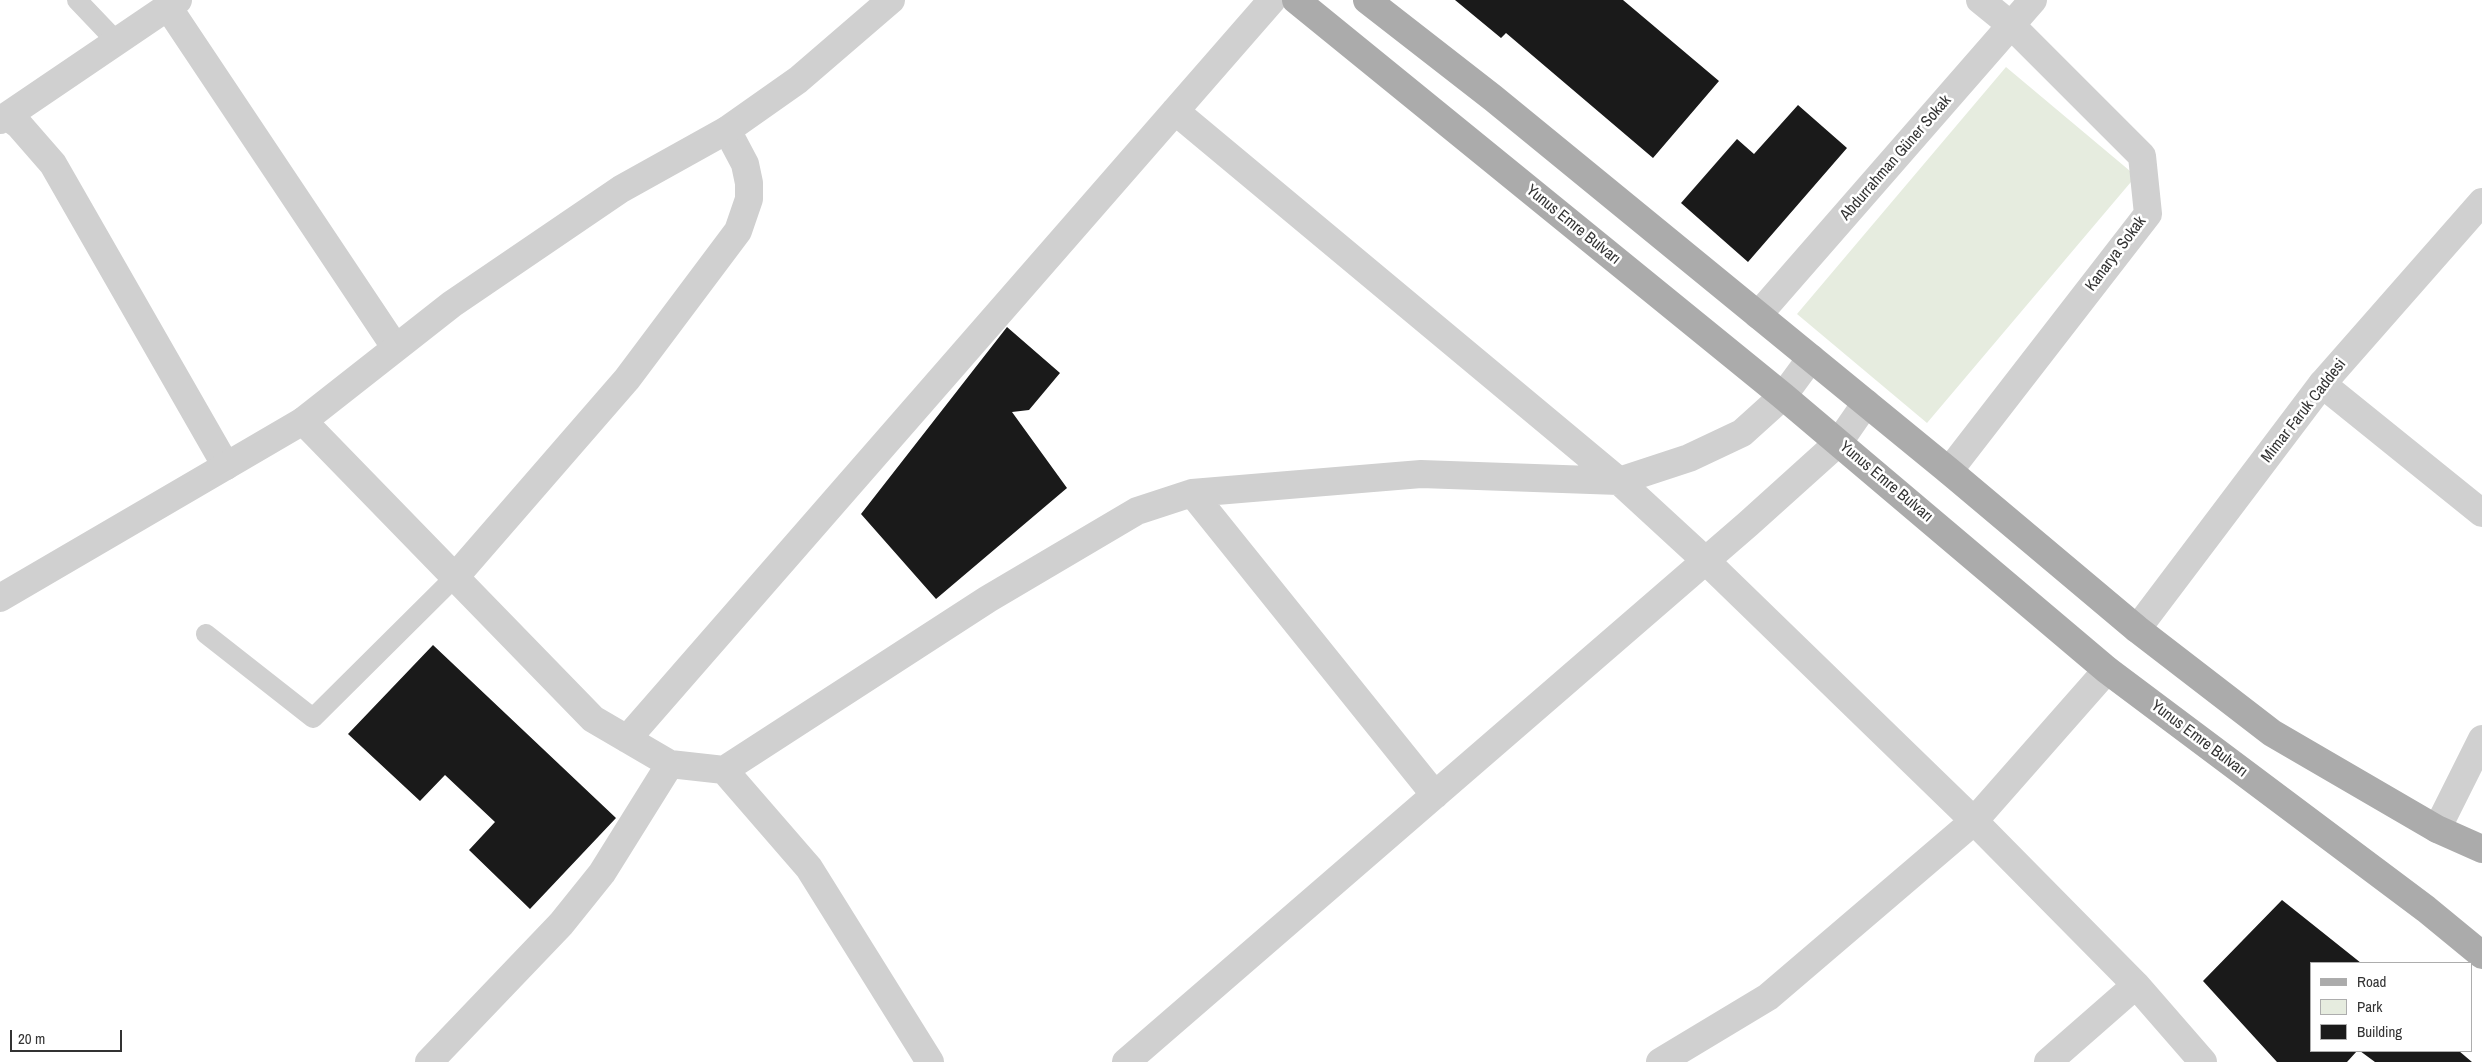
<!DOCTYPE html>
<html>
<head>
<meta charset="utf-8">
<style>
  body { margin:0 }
  #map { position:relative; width:2482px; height:1062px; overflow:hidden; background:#fff; font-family:"Archivo Narrow",sans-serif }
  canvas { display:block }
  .legend { position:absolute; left:2310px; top:962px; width:162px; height:90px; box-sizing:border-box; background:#fff; border:1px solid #adadad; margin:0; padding:6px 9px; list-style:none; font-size:15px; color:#333 }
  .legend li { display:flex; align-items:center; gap:10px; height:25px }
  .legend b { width:25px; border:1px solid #adadad }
  .scale { position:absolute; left:10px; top:1030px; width:112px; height:22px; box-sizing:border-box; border:2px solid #333; border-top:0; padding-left:6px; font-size:15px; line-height:18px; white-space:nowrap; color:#333; -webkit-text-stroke:4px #fff; paint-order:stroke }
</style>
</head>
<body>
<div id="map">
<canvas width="2482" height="1062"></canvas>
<ul class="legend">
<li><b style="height:6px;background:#ababab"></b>Road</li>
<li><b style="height:14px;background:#e6ecdf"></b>Park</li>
<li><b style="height:14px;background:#1a1a1a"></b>Building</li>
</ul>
<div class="scale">20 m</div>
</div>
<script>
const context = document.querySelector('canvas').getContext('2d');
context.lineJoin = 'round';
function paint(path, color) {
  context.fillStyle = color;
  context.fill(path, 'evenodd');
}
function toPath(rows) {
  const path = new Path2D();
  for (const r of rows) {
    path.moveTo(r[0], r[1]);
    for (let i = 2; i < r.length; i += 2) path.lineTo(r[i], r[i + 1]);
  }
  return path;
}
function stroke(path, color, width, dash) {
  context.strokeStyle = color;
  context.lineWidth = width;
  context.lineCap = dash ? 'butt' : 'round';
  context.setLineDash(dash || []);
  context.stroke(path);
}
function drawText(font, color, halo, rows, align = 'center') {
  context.font = font + ' "Archivo Narrow",sans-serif';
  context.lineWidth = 5;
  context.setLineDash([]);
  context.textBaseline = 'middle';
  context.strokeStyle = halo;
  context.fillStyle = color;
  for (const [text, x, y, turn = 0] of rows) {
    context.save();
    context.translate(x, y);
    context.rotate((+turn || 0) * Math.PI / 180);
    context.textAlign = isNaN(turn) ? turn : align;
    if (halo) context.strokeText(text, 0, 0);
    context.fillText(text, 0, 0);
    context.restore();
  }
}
const green = toPath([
  [2006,67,2136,176,1927,423,1797,314]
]);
const building = toPath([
  [1455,0,1623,0,1719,81,1653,158,1506,33,1501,38],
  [1798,105,1847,148,1748,262,1681,203,1737,139,1754,154],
  [1007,327,1060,373,1029,410,1012,412,1067,488,936,599,861,514],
  [433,645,616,818,530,909,469,850,495,822,445,775,420,801,348,734],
  [2282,900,2361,963,2311,963,2311,1051,2357,1051,2347,1062,2277,1062,2203,981],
  [2360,1051,2459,1051,2472,1062,2375,1062]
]);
const service = toPath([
  [77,0,117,42],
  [206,634,313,718,455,577]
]);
const minor = toPath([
  [168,7,395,347],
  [1175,111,1619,481,1706,561,1974,821,2136,985,2203,1062],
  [7,116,178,0],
  [0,120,7,116,19,125,53,164,226,466],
  [1758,315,2033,0],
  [2322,384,2482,513],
  [303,421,593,719,670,764,724,770,809,868,930,1062],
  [1949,471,2148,214,2142,156,2012,26,1980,0],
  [1192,493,1435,795],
  [455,577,627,379,738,231,749,199,749,183,745,164,727,130],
  [627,739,1272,0],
  [724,770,988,599,1137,511,1192,493,1421,474,1619,481,1689,458,1742,433,1783,396,1811,358],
  [2437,829,2482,739],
  [429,1062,561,924,602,873,670,764],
  [1126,1062,1748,524,1839,442,1866,403],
  [1660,1062,1768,997,1974,821,2107,670],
  [2048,1062,2136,985]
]);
const tertiary = toPath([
  [0,598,303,421,452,304,621,189,727,130,798,80,891,0],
  [2137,629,2322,384,2482,202]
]);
const primary = toPath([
  [1296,0,1783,396,2107,670,2426,909,2482,955],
  [1367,0,1493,98,1949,471,2137,629,2272,733,2437,829,2482,849]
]);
const streetNames = [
  ["Abdurrahman Güner Sokak",1896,158,-49],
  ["Yunus Emre Bulvarı",1573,225,39],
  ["Kanarya Sokak",2116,254,-53],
  ["Mimar Faruk Caddesi",2304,411,-52],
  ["Yunus Emre Bulvarı",1886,482,40],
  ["Yunus Emre Bulvarı",2199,739,37]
];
paint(green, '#e6ecdf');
paint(building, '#1a1a1a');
stroke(service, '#d0d0d0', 20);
stroke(minor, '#d0d0d0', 28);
stroke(tertiary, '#d0d0d0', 28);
stroke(primary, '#ababab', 28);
drawText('16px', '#333', '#fff', streetNames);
</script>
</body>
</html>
